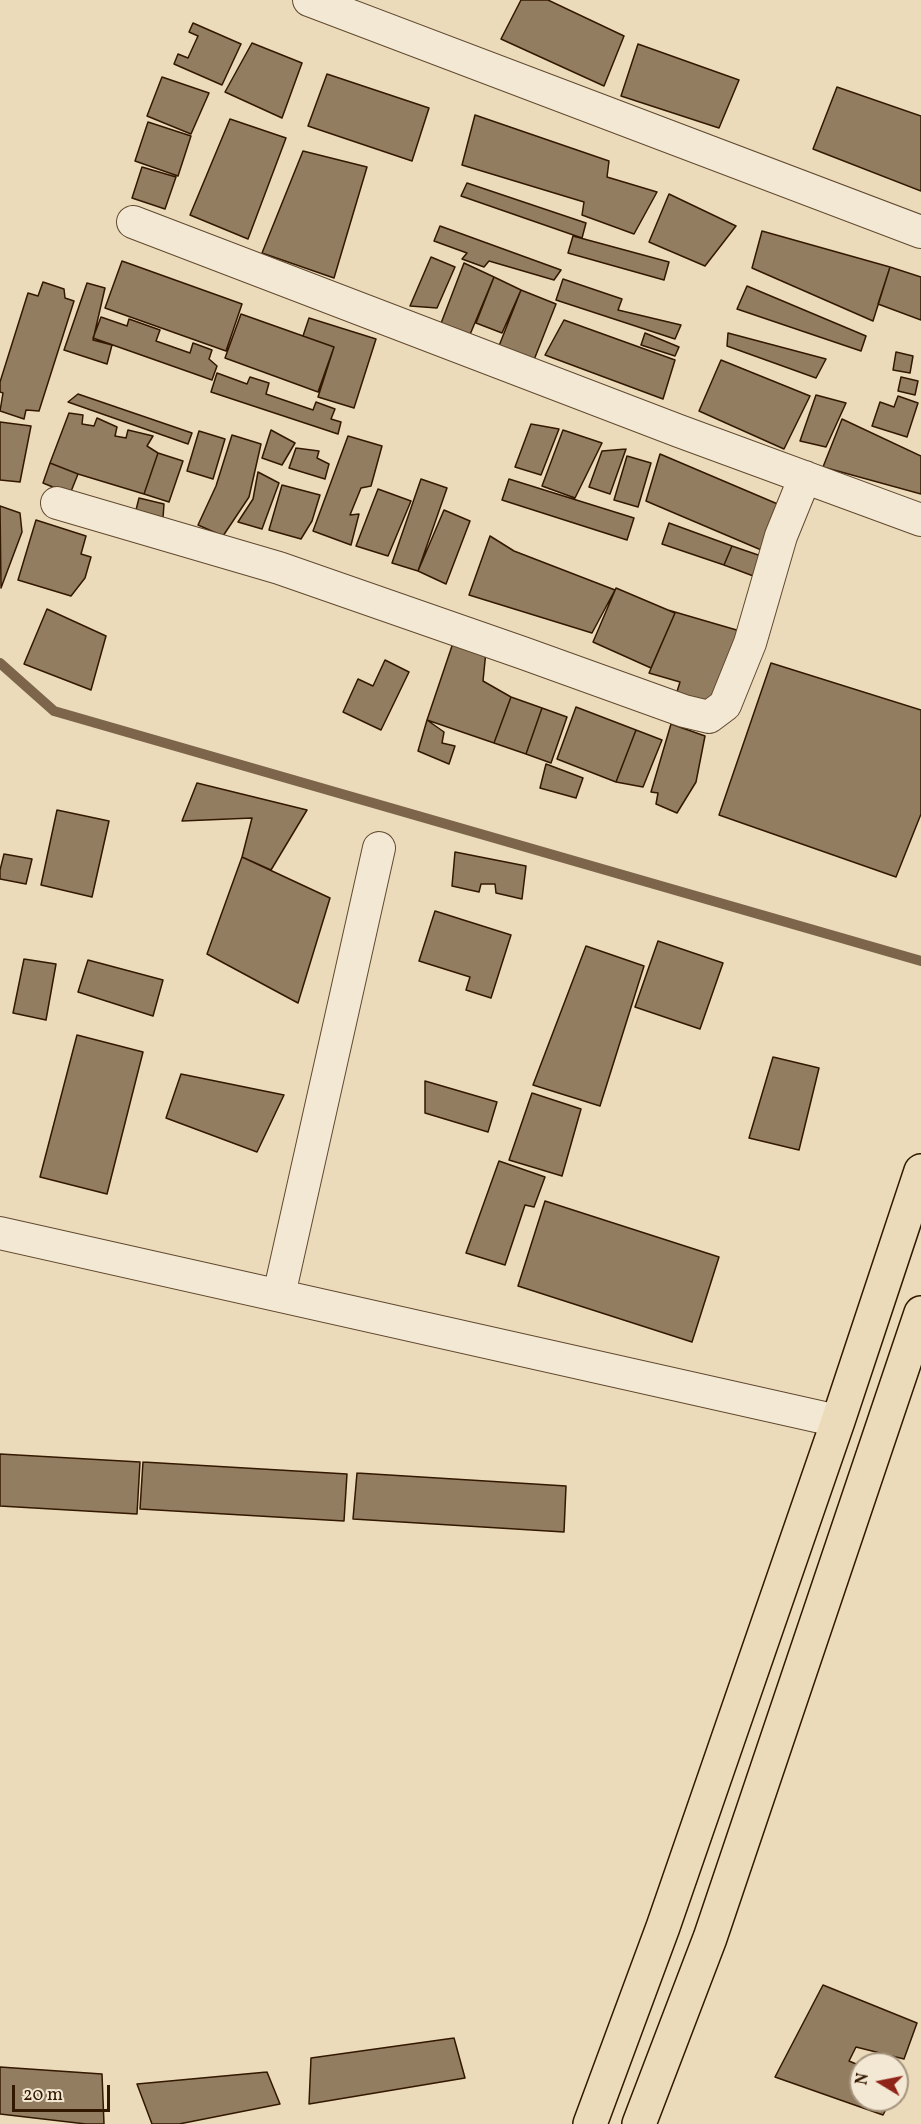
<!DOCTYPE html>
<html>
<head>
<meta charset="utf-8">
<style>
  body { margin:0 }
  #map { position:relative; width:921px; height:2124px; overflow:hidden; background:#ecdbbb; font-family:Vollkorn,serif }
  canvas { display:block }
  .north { position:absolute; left:849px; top:2052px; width:60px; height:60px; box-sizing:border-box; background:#f3e8d3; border:2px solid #a6957f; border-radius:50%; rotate:280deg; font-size:16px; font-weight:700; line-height:24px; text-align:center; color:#331800 }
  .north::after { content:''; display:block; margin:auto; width:21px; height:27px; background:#8f2418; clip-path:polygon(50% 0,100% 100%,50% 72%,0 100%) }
  .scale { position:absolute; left:12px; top:2085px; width:98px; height:27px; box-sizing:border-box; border:3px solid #331800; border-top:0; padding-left:8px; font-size:18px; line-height:21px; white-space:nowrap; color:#331800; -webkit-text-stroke:4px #f3e8d3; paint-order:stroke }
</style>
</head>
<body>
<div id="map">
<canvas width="921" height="2124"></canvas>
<div class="north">N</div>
<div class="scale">20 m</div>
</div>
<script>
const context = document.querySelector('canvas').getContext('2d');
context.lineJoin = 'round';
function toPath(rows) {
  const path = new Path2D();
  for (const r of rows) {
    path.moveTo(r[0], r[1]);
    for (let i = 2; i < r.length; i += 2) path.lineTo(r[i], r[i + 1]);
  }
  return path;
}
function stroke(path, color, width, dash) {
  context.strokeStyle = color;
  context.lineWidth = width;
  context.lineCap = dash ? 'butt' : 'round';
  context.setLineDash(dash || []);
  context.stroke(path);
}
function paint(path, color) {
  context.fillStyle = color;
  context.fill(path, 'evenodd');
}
const stream = toPath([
  [0,663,54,711,921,961]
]);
const building = toPath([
  [521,0,548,0,624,36,604,86,501,39,521,0],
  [193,23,241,44,222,85,174,64,178,54,188,58,198,36,189,32,193,23],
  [252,43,302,63,282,118,225,92,252,43],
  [638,44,739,80,719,128,621,96,638,44],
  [327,74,429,108,412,161,308,126,327,74],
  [162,77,209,93,191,134,147,116,162,77],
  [837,87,921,116,921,191,813,149,837,87],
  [475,115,609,161,607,177,657,192,634,234,582,215,584,202,462,165,475,115],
  [230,119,286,138,248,239,190,215,230,119],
  [148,122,191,136,178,176,135,161,148,122],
  [303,151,367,167,334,278,262,253,303,151],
  [142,167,176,177,165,209,132,198,142,167],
  [467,183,586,223,582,238,461,196,467,183],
  [669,194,736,226,705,266,649,242,669,194],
  [440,226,561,270,554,280,489,261,484,267,462,259,467,253,434,241,440,226],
  [762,231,890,267,873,321,752,268,762,231],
  [573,236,669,262,664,280,568,253,573,236],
  [431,257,455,267,437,308,410,306,431,257],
  [122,261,242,304,226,351,105,308,122,261],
  [464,263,494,277,469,337,440,326,464,263],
  [890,267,921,277,921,320,878,304,890,267],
  [494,277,521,290,502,333,476,323,494,277],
  [563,279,622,299,618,310,681,325,675,339,556,300,563,279],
  [43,282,64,289,65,298,74,301,39,411,26,410,24,419,0,411,3,393,0,392,0,382,28,293,38,296,43,282],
  [87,283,105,288,93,340,112,345,107,364,64,350,87,283],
  [747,286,866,336,861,351,737,309,747,286],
  [521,290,556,304,532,365,497,351,521,290],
  [241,314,334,347,318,392,225,358,241,314],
  [101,317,127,326,129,319,160,330,156,341,190,353,193,343,212,350,209,359,217,366,212,380,93,338,101,317],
  [309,318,376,339,354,408,318,397,334,347,303,336,309,318],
  [564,320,675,360,663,399,545,355,564,320],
  [645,333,679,347,675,356,641,345,645,333],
  [728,333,826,359,816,378,727,346,728,333],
  [896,352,913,356,910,373,893,370,896,352],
  [721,360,810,396,784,449,699,411,721,360],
  [217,373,247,384,250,377,269,383,266,394,313,410,316,402,335,409,331,419,341,422,338,434,211,392,217,373],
  [901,377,918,381,915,395,898,391,901,377],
  [78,394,192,433,188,444,68,402,78,394],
  [816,395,846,403,826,447,800,441,816,395],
  [898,396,918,403,907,437,872,426,880,402,894,407,898,396],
  [69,413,83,415,82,424,94,426,97,418,117,427,115,436,126,438,128,430,153,436,147,446,158,453,144,494,78,474,50,463,69,413],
  [842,419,921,456,921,494,823,467,842,419],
  [0,422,31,426,20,482,0,480,0,422],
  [531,424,559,429,541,475,515,467,531,424],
  [271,430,295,443,282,465,262,458,271,430],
  [563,430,602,443,575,498,542,486,563,430],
  [199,431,225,439,213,479,187,471,199,431],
  [232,435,261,444,249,497,223,536,198,525,216,486,232,435],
  [348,436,382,446,371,486,361,488,350,515,359,514,351,545,313,531,348,436],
  [296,448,319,451,317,458,329,464,325,479,289,468,296,448],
  [626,449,610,494,589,487,602,451,626,449],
  [158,453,183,461,169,502,144,494,158,453],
  [660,454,780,505,766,552,646,501,660,454],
  [627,456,651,463,638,507,614,500,627,456],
  [50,463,78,474,70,494,43,483,50,463],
  [258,472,279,483,262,529,238,522,253,499,258,472],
  [421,479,447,488,418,571,392,563,421,479],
  [509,479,634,518,627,540,502,500,509,479],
  [282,485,320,495,312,521,301,539,269,530,282,485],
  [378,489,411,501,388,556,356,546,378,489],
  [139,498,164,504,163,518,136,510,139,498],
  [0,506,20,513,22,532,1,588,0,506],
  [444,510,470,521,446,584,418,571,444,510],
  [36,520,86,536,81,554,91,557,85,578,71,596,18,580,36,520],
  [669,523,732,546,724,565,662,544,669,523],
  [490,536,514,551,615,590,592,633,469,595,490,536],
  [732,546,764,557,756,577,724,565,732,546],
  [616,588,675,613,651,668,593,642,616,588],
  [47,609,106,636,91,690,24,664,47,609],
  [668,610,740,631,716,711,675,698,680,682,649,673,675,613,668,610],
  [454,640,486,651,483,681,511,697,494,743,427,720,454,640],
  [385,660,409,672,381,730,343,712,358,679,373,686,385,660],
  [771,663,921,710,921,814,896,877,719,815,771,663],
  [511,697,542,708,526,754,494,743,511,697],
  [576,707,636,730,616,782,557,759,576,707],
  [542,708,567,717,551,763,526,754,542,708],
  [427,720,444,732,442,743,455,746,449,764,418,751,427,720],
  [671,724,705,736,696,782,677,813,656,804,658,793,651,792,671,724],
  [636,730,662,740,643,787,616,782,636,730],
  [546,764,583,778,576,798,540,788,546,764],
  [197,783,307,810,271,870,242,857,252,818,182,821,197,783],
  [57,810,109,821,92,897,41,885,57,810],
  [455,852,526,866,522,899,496,893,495,884,481,884,479,892,452,886,455,852],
  [4,854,32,859,26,884,0,879,0,870,4,854],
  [242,857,330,898,298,1003,207,954,242,857],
  [435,911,511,935,491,998,466,990,470,977,419,961,435,911],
  [658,941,723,963,700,1029,635,1007,658,941],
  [586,946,644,966,600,1106,533,1085,586,946],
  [24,959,56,964,46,1020,13,1013,24,959],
  [88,960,163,980,153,1016,78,992,88,960],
  [77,1035,143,1052,107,1194,40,1177,77,1035],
  [773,1057,819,1068,799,1150,749,1138,773,1057],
  [181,1074,284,1095,257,1152,166,1118,181,1074],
  [425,1081,497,1102,488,1132,425,1113,425,1081],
  [532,1093,581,1109,562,1176,509,1160,532,1093],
  [499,1161,545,1177,534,1207,525,1205,505,1265,466,1253,499,1161],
  [545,1201,719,1257,692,1342,518,1286,545,1201],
  [0,1454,140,1462,137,1514,0,1506,0,1454],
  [143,1462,347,1474,344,1521,140,1509,143,1462],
  [357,1473,566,1486,564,1532,353,1519,357,1473],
  [823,1985,917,2023,904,2059,856,2047,849,2061,861,2066,861,2100,891,2100,883,2115,775,2077,823,1985],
  [454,2038,465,2078,309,2104,311,2058,454,2038],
  [0,2067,102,2074,104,2124,86,2124,0,2114,0,2067],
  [267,2072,280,2104,179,2124,152,2124,137,2084,267,2072]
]);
const minor = toPath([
  [309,0,921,232],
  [133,222,679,431,921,520],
  [57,503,279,568,523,653,684,711,709,717,725,705,750,643,781,536,805,477],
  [0,1233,838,1421],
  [279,1295,379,848]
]);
const primary = toPath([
  [590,2124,663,1927,838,1421,921,1171],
  [639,2124,710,1938,921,1313]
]);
stroke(stream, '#7c654a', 10);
paint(building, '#937d61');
stroke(building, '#331800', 1.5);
stroke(minor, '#61492f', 34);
stroke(primary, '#331800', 36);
stroke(minor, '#f3e8d3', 32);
stroke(primary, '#ecdbbb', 33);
</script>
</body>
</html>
